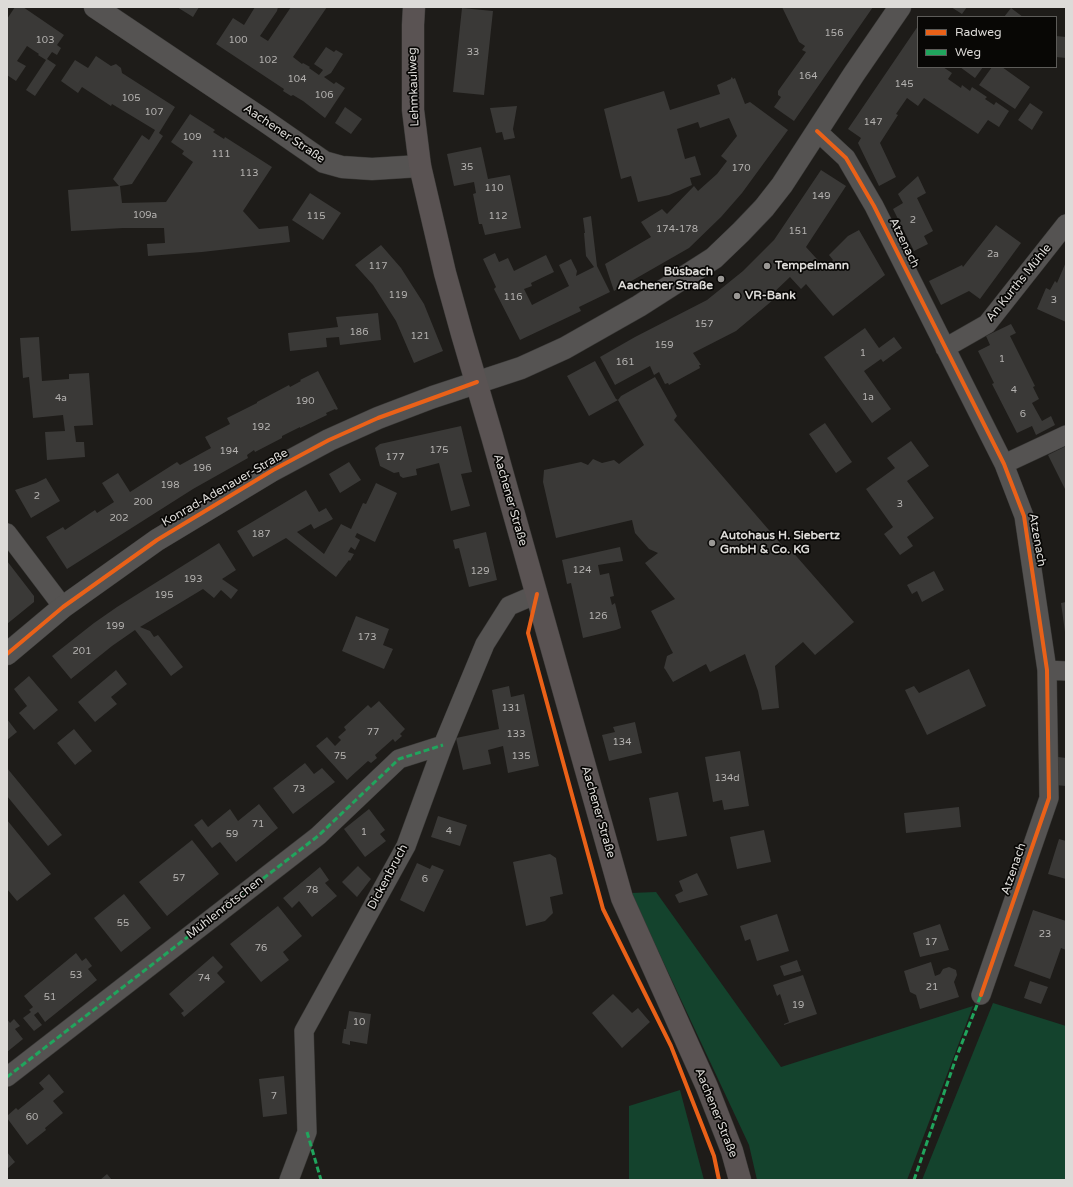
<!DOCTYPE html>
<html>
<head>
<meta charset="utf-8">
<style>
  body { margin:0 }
  #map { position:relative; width:1073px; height:1187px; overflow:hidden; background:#1e1c19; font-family:"Varela Round",sans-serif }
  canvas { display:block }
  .frame { position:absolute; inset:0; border:8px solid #dddbd8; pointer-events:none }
  .legend { position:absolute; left:917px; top:16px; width:140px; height:52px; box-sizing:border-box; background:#080705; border:1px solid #5d5c59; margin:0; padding:5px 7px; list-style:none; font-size:12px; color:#dddbd8 }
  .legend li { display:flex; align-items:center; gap:8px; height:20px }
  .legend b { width:20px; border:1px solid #5d5c59 }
</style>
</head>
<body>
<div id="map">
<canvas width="1073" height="1187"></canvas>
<div class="frame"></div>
<ul class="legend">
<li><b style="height:5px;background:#ea6118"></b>Radweg</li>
<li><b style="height:5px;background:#20a55d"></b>Weg</li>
</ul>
</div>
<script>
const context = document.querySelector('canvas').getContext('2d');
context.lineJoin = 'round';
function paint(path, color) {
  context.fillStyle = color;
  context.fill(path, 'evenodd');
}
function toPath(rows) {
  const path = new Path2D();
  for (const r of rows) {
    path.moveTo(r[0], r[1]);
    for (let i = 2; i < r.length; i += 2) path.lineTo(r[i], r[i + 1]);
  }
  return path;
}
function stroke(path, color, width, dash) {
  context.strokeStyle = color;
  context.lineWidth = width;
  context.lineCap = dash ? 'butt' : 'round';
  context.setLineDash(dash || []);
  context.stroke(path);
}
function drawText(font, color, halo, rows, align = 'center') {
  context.font = font + ' "Varela Round",sans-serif';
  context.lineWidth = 3.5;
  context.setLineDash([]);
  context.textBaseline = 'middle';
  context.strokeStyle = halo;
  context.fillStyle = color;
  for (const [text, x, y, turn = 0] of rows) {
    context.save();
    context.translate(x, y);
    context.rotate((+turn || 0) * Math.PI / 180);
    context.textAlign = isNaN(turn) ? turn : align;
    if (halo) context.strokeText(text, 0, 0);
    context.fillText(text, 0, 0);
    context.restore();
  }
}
const green = toPath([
  [656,892,781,1067,973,1006,907,1180,757,1180,749,1145,631,893],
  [993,1003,1066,1026,1066,1180,922,1180],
  [680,1090,704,1180,629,1180,629,1106]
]);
const building = toPath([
  [15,7,23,7,64,35,57,45,61,48,57,55,52,52,47,59,56,65,35,96,26,90,46,60,38,55,39,54,27,46,17,61,26,66,16,81,7,75,7,19],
  [177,7,199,7,193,17],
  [255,7,278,7,277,11,260,36,268,41,291,7,327,7,293,57,302,64,303,63,310,67,309,68,319,75,323,70,314,64,326,47,334,52,336,50,343,54,331,73,324,77,334,84,336,82,345,88,325,118,303,101,293,95,291,96,283,91,284,89,216,44,233,18,244,25],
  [782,7,873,7,794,121,774,107,781,97,778,95,778,91,806,52,802,50,805,46,799,42],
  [951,7,967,7,962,14],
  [462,8,493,11,484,95,453,92],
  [1011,8,1023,17,1004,17],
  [918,26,918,67,943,67,952,73,948,79,961,88,962,85,970,91,972,87,987,97,985,99,994,105,996,102,1009,111,999,127,988,120,978,134,924,98,918,106,907,98,896,114,898,115,880,143,896,177,879,186,858,143,861,138,848,129],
  [1056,36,1066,37,1066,58,1056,57],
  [96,56,111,66,116,64,121,68,122,73,175,107,159,133,163,136,132,184,120,186,122,203,166,202,193,162,182,154,184,151,171,142,190,114,215,130,213,132,224,139,225,137,272,167,243,211,259,229,288,226,290,242,202,252,148,256,147,244,165,243,164,228,123,228,71,231,68,190,119,186,113,179,142,135,149,140,155,130,112,104,111,106,82,87,78,93,61,81,75,60,88,68],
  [960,67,983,67,975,78],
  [992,67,1002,67,1030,87,1015,109,979,85],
  [732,77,733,79,735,78,745,104,750,102,788,130,742,193,721,217,689,248,614,291,605,264,651,237,641,222,662,209,667,214,694,186,698,191,717,174,727,161,721,156,737,136,729,118,700,128,698,122,677,129,685,159,695,156,701,175,690,178,692,185,669,195,638,202,631,176,621,179,604,109,664,91,670,110,720,94,717,85,731,79,731,78],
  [1030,103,1043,112,1032,130,1018,120],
  [517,106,513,129,515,138,504,140,502,132,496,133,490,108],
  [345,107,362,119,351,134,335,123],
  [481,147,488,179,510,175,521,228,485,235,482,224,479,224,473,194,476,193,474,182,454,186,447,154],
  [821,170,846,186,806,247,825,268,833,260,829,255,848,236,859,230,885,275,833,316,806,284,801,289,790,277,769,297,773,300,736,331,693,353,701,365,699,365,700,368,669,385,668,383,665,384,659,372,654,375,650,366,615,385,600,357,635,337,707,300,743,271,774,240],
  [918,176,926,193,917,198,933,231,924,236,928,244,914,251,893,209,903,203,898,194],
  [310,193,341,213,323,240,292,220],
  [591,216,597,266,610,292,579,307,581,311,520,340,494,289,496,287,483,259,495,253,499,262,508,258,514,271,546,255,554,272,531,283,532,286,524,289,532,305,569,286,559,265,571,259,577,271,576,276,594,267,586,256,584,233,585,233,583,218],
  [996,225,1021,243,980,299,969,291,941,305,929,281,962,265,963,267],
  [381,245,401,268,424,304,443,351,414,363,396,321,373,285,355,265],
  [1066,262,1066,322,1037,309,1046,288,1050,290,1055,281,1057,283],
  [378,313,381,340,340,345,339,337,326,338,327,347,290,351,288,333,338,327,336,317],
  [1011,324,1016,333,1010,336,1035,386,1033,387,1039,399,1032,403,1042,421,1051,416,1055,425,1036,435,1032,426,1017,433,992,384,994,383,978,351,990,345,986,336],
  [865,328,879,348,894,337,902,348,883,362,881,359,864,371,891,409,872,423,824,357],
  [39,337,42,381,69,379,69,374,89,373,93,425,74,426,76,442,84,442,85,457,47,460,45,432,65,431,63,415,33,418,29,377,23,378,20,338],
  [595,361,616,399,618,400,621,396,655,377,677,416,674,420,787,551,790,549,854,622,815,655,803,642,775,666,779,708,762,710,758,691,745,654,710,672,706,664,673,682,665,669,664,668,667,656,673,653,651,611,675,599,645,563,658,553,649,549,635,533,632,520,556,538,543,482,544,470,581,462,588,465,593,459,602,463,614,460,619,464,644,445,618,400,589,416,567,376],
  [318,371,338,409,336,410,335,409,326,413,327,415,300,428,300,427,282,436,282,438,255,452,254,450,247,455,248,458,193,489,67,569,46,537,63,527,65,530,95,510,97,513,114,502,102,483,118,473,130,492,177,462,180,465,211,448,205,437,230,424,227,418,257,403,257,402,289,385,290,387,301,381,300,380],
  [825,423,852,462,836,473,809,434],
  [461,426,472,472,461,474,470,506,451,511,439,463,416,469,417,475,403,478,400,476,399,472,394,473,380,466,375,448,380,444],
  [911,441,929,466,907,481,934,518,907,537,913,546,900,555,884,534,893,527,866,489,895,468,887,458],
  [1066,446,1066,491,1048,455],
  [349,462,361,480,340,493,329,474],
  [46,478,60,501,31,518,15,490,36,483],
  [376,483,397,493,375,542,357,533,355,537,360,540,355,550,351,547,348,552,354,554,350,561,349,560,336,577,286,538,253,557,237,531,306,490,319,512,326,508,333,519,314,529,311,524,297,532,324,554,341,524,351,529,363,503,366,504],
  [486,532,497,580,469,587,459,548,455,549,453,540],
  [219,543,236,570,222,579,238,590,231,599,221,590,214,598,203,589,140,627,150,631,154,637,158,635,183,667,171,676,135,630,112,646,71,679,52,656,94,623,117,607],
  [620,547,623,561,598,565,600,575,609,573,614,596,610,597,612,605,615,603,621,628,616,630,583,638,571,583,567,584,562,560],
  [7,561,34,596,34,602,7,624],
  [934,571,944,590,922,602,917,591,912,594,907,585],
  [1066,602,1066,632,1065,632,1061,603],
  [356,616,389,629,383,645,393,649,384,669,342,651],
  [969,669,986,706,927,735,905,690,914,686,919,693],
  [116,670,127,684,111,697,117,704,95,722,78,702],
  [29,676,58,710,34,730,19,713,27,706,14,689],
  [509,686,511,697,524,694,539,766,508,773,503,746,488,750,491,764,463,770,456,738,499,729,492,690],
  [379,701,405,729,400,734,402,736,395,742,393,739,375,755,377,758,371,763,368,761,347,780,316,746,327,737,335,746,341,740,338,737,346,730,344,727,368,705,371,708],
  [7,719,17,732,7,740],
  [635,722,642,753,609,761,602,735,615,732,613,727],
  [74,729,92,751,75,765,57,743],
  [740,751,749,806,724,810,722,800,713,802,705,757],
  [1058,757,1066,758,1066,786,1055,785],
  [305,763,314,774,322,768,335,782,293,814,273,788],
  [7,768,62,835,48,846,7,796],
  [678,792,687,836,657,841,649,798],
  [259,804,278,828,236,862,220,842,212,848,194,825,202,819,208,827,230,809,238,821],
  [959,807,961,827,906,833,904,813],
  [369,809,385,830,380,834,386,841,365,857,344,829],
  [438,816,467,825,460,846,431,837],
  [7,820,51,874,17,901,7,889],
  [764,830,771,862,737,869,730,837],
  [1059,839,1066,841,1066,879,1048,874],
  [192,840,219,874,167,916,139,882],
  [550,854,556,858,563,894,550,897,553,913,545,921,526,926,513,862],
  [417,863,430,869,432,865,444,870,424,912,400,900],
  [358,866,371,879,357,897,342,882],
  [320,867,329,880,325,883,337,896,312,917,299,901,292,908,283,898],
  [697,873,708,895,679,903,675,895,683,891,679,881],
  [124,894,151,928,121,952,94,918],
  [278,906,302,936,283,952,289,960,261,982,230,944],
  [1033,910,1066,921,1066,950,1061,948,1050,979,1014,966],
  [777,914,789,951,757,961,750,939,745,941,740,926],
  [940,924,949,950,920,957,913,933],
  [76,953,82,961,86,958,92,966,88,969,97,980,45,1022,38,1012,34,1015,42,1025,34,1031,23,1018,31,1012,29,1010,33,1007,24,996],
  [213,956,223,967,217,973,225,982,184,1017,181,1013,184,1011,169,994],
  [797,960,801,971,784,976,780,966],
  [931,962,935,976,940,974,943,969,949,967,956,970,957,975,954,982,959,997,920,1009,916,995,910,992,904,971],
  [803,975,817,1014,784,1025,784,1024,789,1022,780,994,777,996,773,985],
  [1030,981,1048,987,1041,1004,1024,998],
  [613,994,632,1013,638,1008,650,1022,622,1048,592,1013],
  [349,1011,371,1014,367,1044,350,1041,350,1045,342,1043,344,1029,346,1029],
  [7,1019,10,1023,14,1019,20,1026,15,1029,23,1039,7,1052],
  [49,1074,64,1092,53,1101,63,1113,45,1128,46,1130,27,1145,7,1118,7,1116,16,1108,18,1110,44,1089,39,1083],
  [284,1076,287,1114,263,1117,259,1079],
  [7,1152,15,1162,7,1169],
  [107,1174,112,1180,100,1180]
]);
const street = toPath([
  [817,131,846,158,874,206,1004,464,1024,516,1047,670,1049,798,981,995],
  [945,348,987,324,1066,224],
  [1004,464,1066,435],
  [7,533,63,607],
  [1047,670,1066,671],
  [7,1077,318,836,399,759,443,745],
  [289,1180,307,1132,304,1031,406,846,443,745,485,644,509,606,537,594]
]);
const secondary = toPath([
  [95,7,265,121,324,162,342,167,372,169,420,166],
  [7,654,63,607,157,540,273,470,329,440,378,418,433,397,521,368,565,348,639,306,714,258,741,232,764,208,782,185,854,74,900,7]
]);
const primary = toPath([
  [414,7,413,25,413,110,420,166,445,273,462,334,492,436,622,898,707,1087,732,1151,740,1180]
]);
const quiet = toPath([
  [7,1077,318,836,399,759,443,745],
  [307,1132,321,1180],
  [914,1180,956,1058,981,995]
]);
const cycleway = toPath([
  [817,131,846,158,874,206,1004,464,1024,516,1047,670,1049,798,981,995],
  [537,594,528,633,603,909,671,1046,714,1156,719,1180],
  [7,654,63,607,157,540,273,470,329,440,378,418,477,382]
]);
const markers = [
  [767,266,4,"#9a9895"],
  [721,279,4,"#9a9895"],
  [737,296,4,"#9a9895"],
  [712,543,4,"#9a9895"]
];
const numberNames = [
  ["156",834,33],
  ["103",45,40],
  ["100",238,40],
  ["33",473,52],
  ["102",268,60],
  ["164",808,76],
  ["104",297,79],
  ["145",904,84],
  ["106",324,95],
  ["105",131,98],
  ["107",154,112],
  ["147",873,122],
  ["109",192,137],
  ["111",221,154],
  ["35",467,167],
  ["170",741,168],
  ["113",249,173],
  ["110",494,188],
  ["149",821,196],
  ["109a",145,215],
  ["115",316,216],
  ["112",498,216],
  ["2",913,220],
  ["174-178",677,229],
  ["151",798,231],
  ["2a",993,254],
  ["117",378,266],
  ["119",398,295],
  ["116",513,297],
  ["3",1054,300],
  ["157",704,324],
  ["186",359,332],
  ["121",420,336],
  ["159",664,345],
  ["1",863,353],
  ["1",1002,359],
  ["161",625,362],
  ["4",1014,390],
  ["1a",868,397],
  ["4a",61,398],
  ["190",305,401],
  ["6",1023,414],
  ["192",261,427],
  ["175",439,450],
  ["194",229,451],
  ["177",395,457],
  ["196",202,468],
  ["198",170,485],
  ["2",37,496],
  ["200",143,502],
  ["3",900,504],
  ["202",119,518],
  ["187",261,534],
  ["124",582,570],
  ["129",480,571],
  ["193",193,579],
  ["195",164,595],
  ["126",598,616],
  ["199",115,626],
  ["173",367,637],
  ["201",82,651],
  ["131",511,708],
  ["77",373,732],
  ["133",516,734],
  ["134",622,742],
  ["75",340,756],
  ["135",521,756],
  ["134d",727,778],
  ["73",299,789],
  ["71",258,824],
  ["4",449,831],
  ["1",364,832],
  ["59",232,834],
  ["57",179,878],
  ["6",425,879],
  ["78",312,890],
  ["55",123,923],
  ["23",1045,934],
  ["17",931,942],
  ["76",261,948],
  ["53",76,975],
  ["74",204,978],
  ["21",932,987],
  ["51",50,997],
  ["19",798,1005],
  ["10",359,1022],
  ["7",274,1096],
  ["60",32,1117]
];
const streetNames = [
  ["Lehmkaulweg",414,87,-92],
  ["Aachener Straße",284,134,34],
  ["Atzenach",904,243,64],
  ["An Kurths Mühle",1019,283,-51],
  ["Konrad-Adenauer-Straße",225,488,-30],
  ["Aachener Straße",510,500,74],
  ["Atzenach",1037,540,80],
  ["Aachener Straße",598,812,74],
  ["Atzenach",1014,869,-71],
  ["Dickenbruch",388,877,-62],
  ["Mühlenrötschen",225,908,-38],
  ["Aachener Straße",716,1113,68]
];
const poiNames = [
  ["Tempelmann",775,266],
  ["Büsbach",713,272,"right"],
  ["Aachener Straße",713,286,"right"],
  ["VR-Bank",745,296],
  ["Autohaus H. Siebertz",720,536],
  ["GmbH & Co. KG",720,550]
];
paint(green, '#14432d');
paint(building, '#3a3937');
stroke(street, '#3a3937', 20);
stroke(secondary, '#3a3937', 23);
stroke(primary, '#3a3937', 23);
stroke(street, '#555352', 19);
stroke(secondary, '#555352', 22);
stroke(primary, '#5a5353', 22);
stroke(quiet, '#20a55d', 3, [6, 3]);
stroke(cycleway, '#ea6118', 4);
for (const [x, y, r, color] of markers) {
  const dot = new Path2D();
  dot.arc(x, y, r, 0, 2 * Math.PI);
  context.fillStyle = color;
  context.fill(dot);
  stroke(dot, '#080705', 1.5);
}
drawText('10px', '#b4b2b0', null, numberNames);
drawText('12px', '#dddbd8', '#080705', streetNames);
drawText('bold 12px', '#dddbd8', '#080705', poiNames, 'left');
</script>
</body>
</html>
